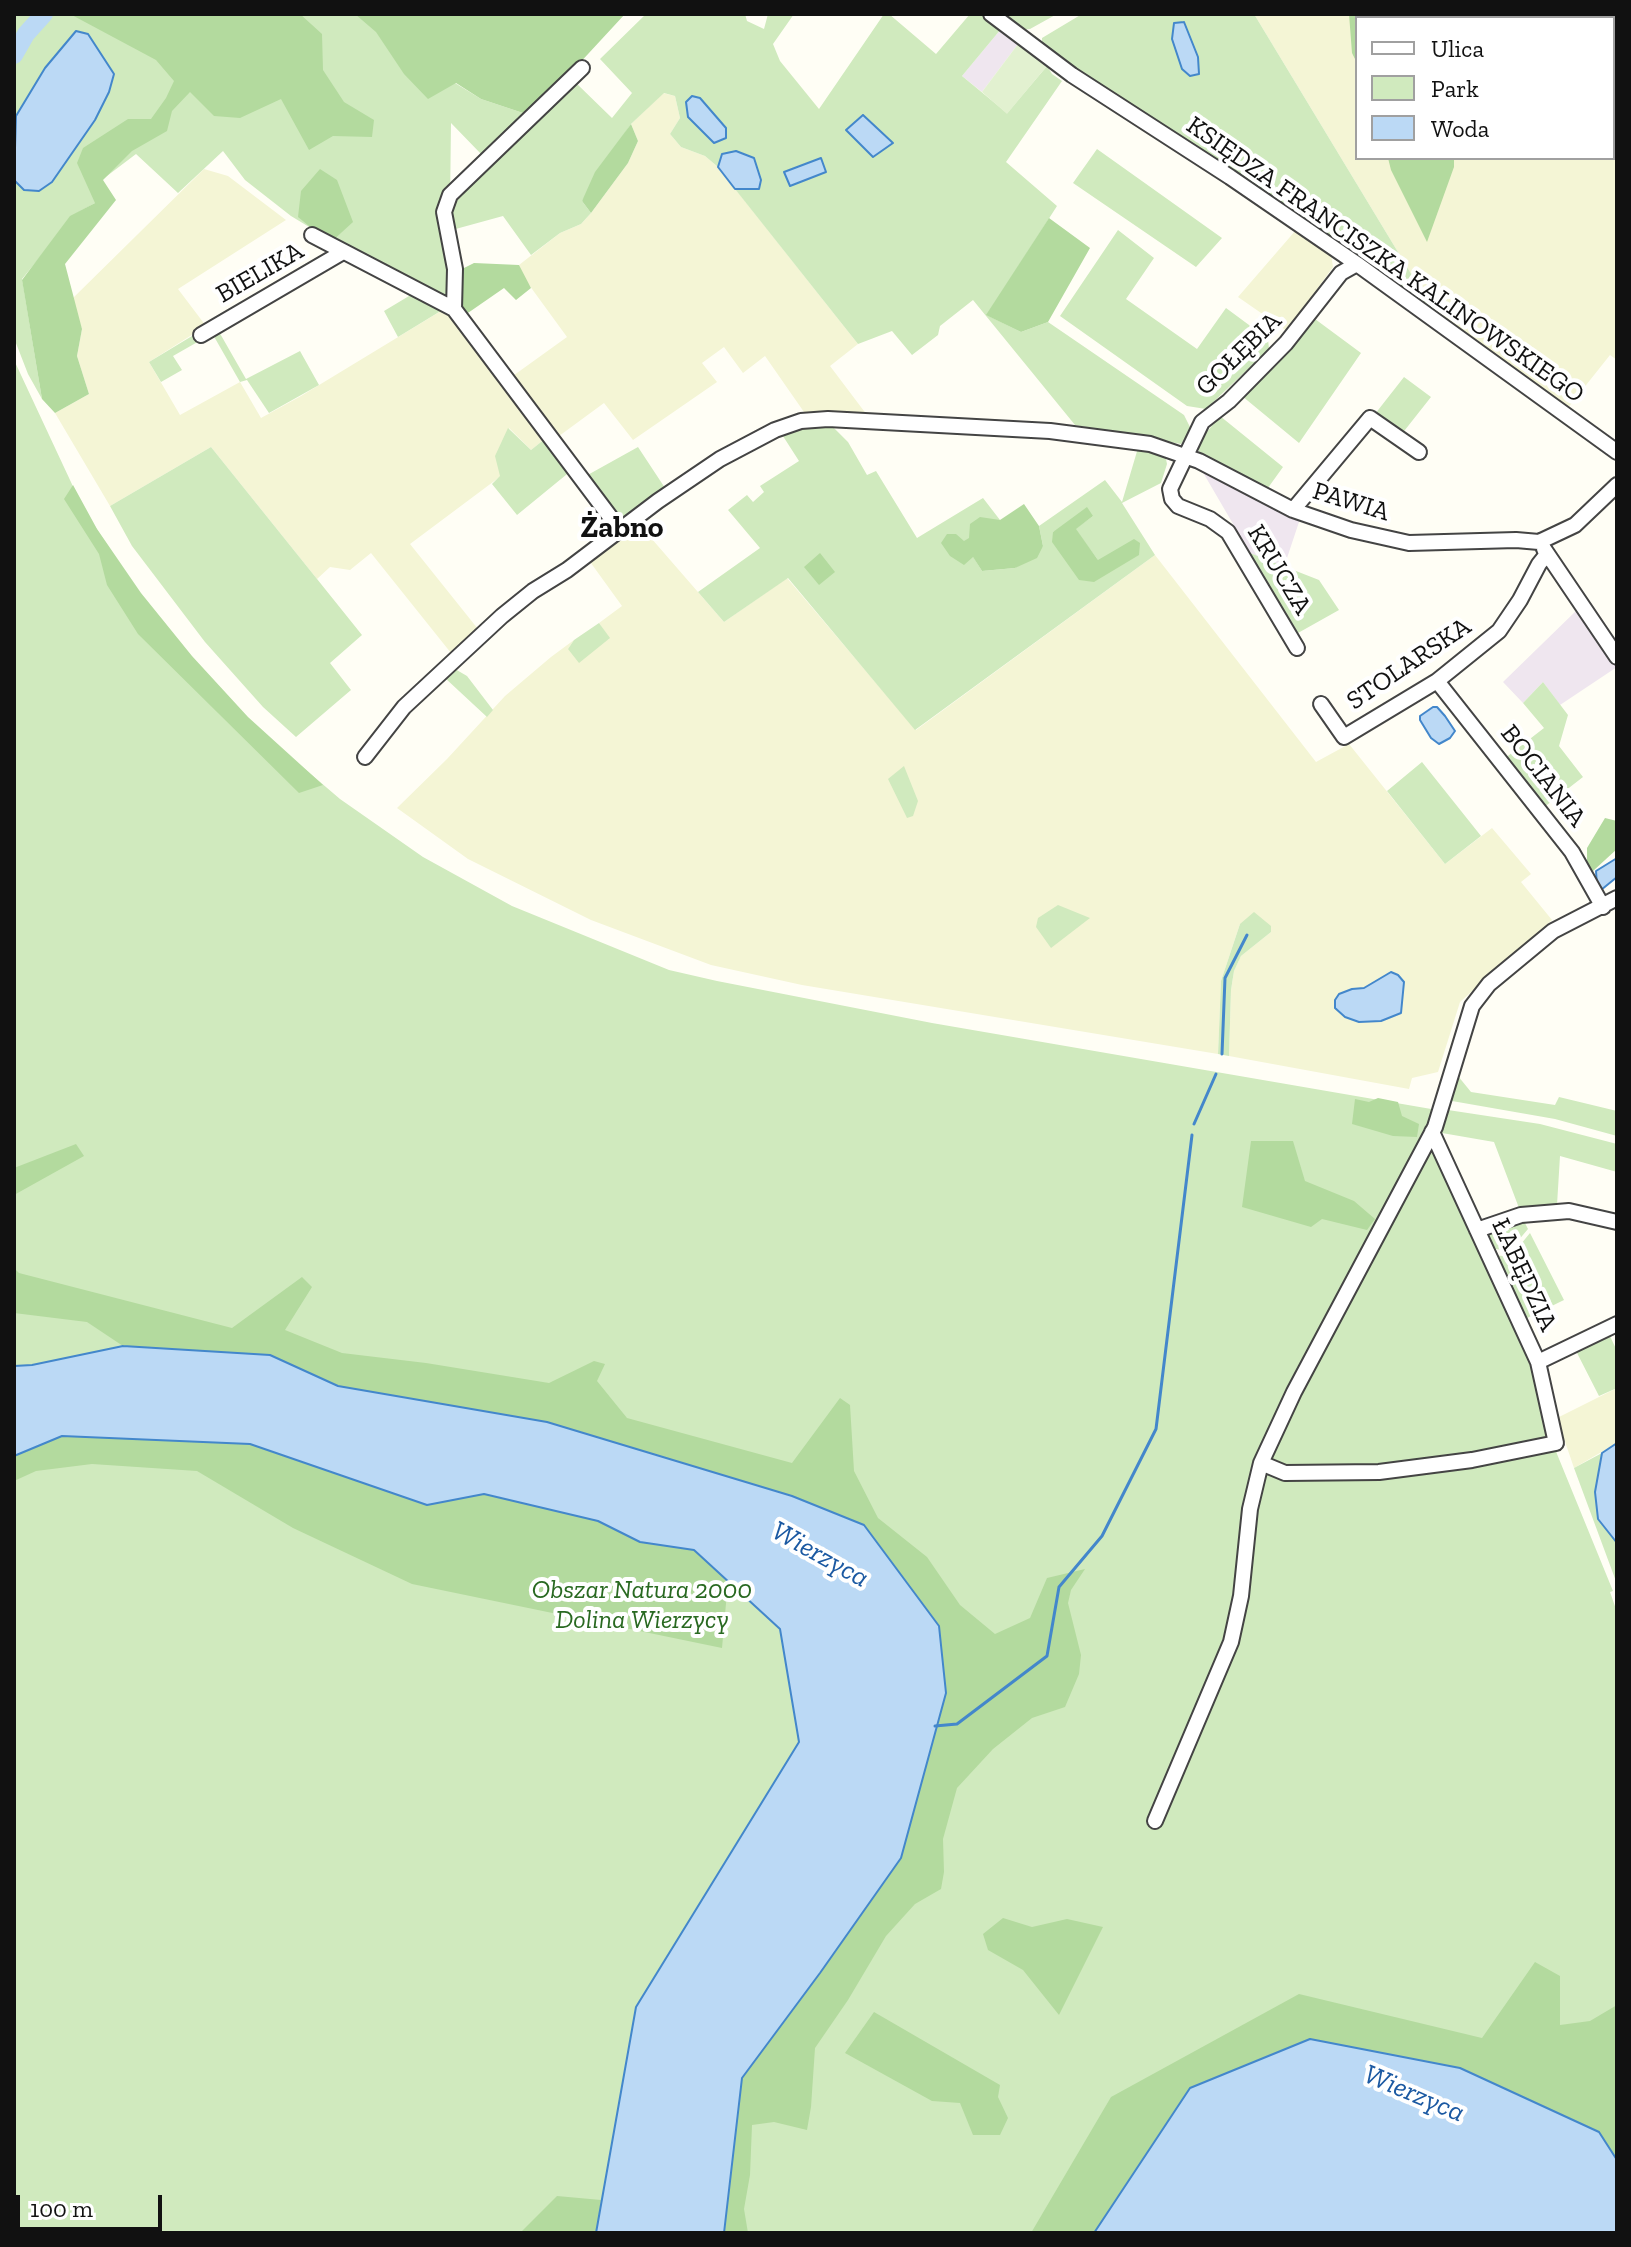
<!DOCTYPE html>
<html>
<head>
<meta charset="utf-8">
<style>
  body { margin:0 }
  #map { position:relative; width:1631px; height:2247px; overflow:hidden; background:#fffef5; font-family:"Zilla Slab",serif }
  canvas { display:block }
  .frame { position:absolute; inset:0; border:16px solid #111; pointer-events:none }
  .legend { position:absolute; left:1355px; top:16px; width:260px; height:144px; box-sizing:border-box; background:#fff; border:2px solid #a0a0a0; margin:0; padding:10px 14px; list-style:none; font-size:24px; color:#111 }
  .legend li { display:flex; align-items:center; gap:16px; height:40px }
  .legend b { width:40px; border:2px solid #a0a0a0 }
  .scale { position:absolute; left:16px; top:2195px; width:146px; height:36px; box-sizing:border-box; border:4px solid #111; border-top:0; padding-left:10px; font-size:24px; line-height:28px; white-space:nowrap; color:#111; -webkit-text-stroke:6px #fff; paint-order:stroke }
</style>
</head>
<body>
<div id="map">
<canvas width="1631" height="2247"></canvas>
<div class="frame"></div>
<ul class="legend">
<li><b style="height:10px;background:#fff"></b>Ulica</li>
<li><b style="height:22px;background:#d0eabe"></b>Park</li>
<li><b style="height:22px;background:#bbd9f5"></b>Woda</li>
</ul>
<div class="scale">100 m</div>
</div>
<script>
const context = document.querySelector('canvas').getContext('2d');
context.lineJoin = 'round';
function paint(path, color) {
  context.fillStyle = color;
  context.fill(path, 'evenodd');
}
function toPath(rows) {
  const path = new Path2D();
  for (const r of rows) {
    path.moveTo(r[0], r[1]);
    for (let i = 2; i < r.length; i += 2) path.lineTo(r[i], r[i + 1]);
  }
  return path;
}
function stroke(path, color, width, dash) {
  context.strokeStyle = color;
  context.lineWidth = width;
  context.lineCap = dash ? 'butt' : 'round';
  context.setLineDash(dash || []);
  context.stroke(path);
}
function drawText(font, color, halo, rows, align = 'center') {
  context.font = font + ' "Zilla Slab",serif';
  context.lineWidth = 8;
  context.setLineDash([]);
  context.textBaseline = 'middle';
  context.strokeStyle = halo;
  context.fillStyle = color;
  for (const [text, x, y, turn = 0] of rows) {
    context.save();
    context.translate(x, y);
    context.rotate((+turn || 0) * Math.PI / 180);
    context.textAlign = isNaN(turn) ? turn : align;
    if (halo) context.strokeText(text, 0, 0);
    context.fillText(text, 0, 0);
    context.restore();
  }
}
const industrial = toPath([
  [1001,29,1018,44,982,92,962,76],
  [1201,469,1300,519,1284,567,1250,553],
  [1579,608,1617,667,1560,705,1543,682,1523,703,1503,682]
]);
const farmland = toPath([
  [1254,14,1617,14,1617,360,1610,355,1567,409,1433,310],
  [1357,18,1613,18,1613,158,1357,158],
  [663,93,675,96,680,118,670,134,681,147,705,156,718,167,858,344,830,366,867,415,804,412,765,356,743,373,724,347,702,363,717,382,633,440,604,403,555,439,510,378,567,337,524,278,519,265,560,233,581,224,591,213,628,163,638,141,631,124],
  [204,169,228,176,286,220,178,289,206,326,149,362,180,415,240,382,261,418,301,396,441,311,452,315,546,438,531,450,509,428,501,476,410,544,478,629,451,653,371,553,350,570,330,567,317,579,211,447,110,506,55,413,89,394,77,356,82,329,72,299],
  [1296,230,1331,254,1333,267,1287,331,1238,297],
  [638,523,724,622,787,578,916,730,1155,555,1316,762,1349,744,1445,864,1492,828,1531,874,1521,882,1552,920,1460,1002,1438,1072,1412,1078,1409,1089,1229,1056,1231,990,1234,971,1241,956,1271,932,1240,924,1221,981,1218,1054,802,985,711,965,591,920,468,859,397,808,447,759,505,696,551,657,574,640,568,649,609,639,599,623,622,606,588,559],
  [1617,1388,1617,1443,1574,1468,1557,1418]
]);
const green = toPath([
  [14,14,462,14,455,83,481,99,526,114,483,156,451,123,450,207,575,82,612,118,632,93,600,59,646,14,745,14,747,21,764,29,768,14,794,14,773,44,780,61,819,109,884,14,889,14,936,54,970,14,983,14,1001,29,962,76,1007,113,1047,66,1052,74,1062,81,1006,162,1057,206,987,315,1021,332,1048,322,1184,415,1191,429,1181,444,1075,425,973,300,940,326,938,335,912,355,892,331,858,344,735,189,749,187,722,154,718,167,705,156,681,147,670,134,680,118,675,96,664,93,631,124,616,146,582,201,591,213,581,224,560,233,531,255,503,216,452,230,453,301,347,250,291,216,245,180,223,151,178,193,136,154,103,179,95,203,75,214,22,279,42,399,28,374,14,338],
  [999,14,1057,14,1030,29,1019,30],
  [1082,14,1254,14,1433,310,1042,48,1042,38],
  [1097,149,1222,238,1196,267,1073,183],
  [1118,230,1154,258,1126,299,1197,349,1226,308,1268,339,1269,349,1206,409,1187,406,1060,316],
  [409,296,414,296,444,309,398,337,384,311],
  [1315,319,1361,353,1299,443,1242,396,1295,345],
  [218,330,246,379,300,351,319,385,269,413,247,380,240,382,212,333],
  [197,333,201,340,173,356,182,370,161,382,149,362],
  [14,360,84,510,141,595,196,664,258,729,340,799,423,857,512,906,669,970,717,981,932,1023,1437,1110,1433,1124,1536,1377,1557,1454,1613,1591,1610,1592,1617,1612,1617,2233,14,2233],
  [1404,377,1431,397,1401,435,1375,414],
  [1220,416,1283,467,1265,492,1202,457,1196,445],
  [800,425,833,427,848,442,867,475,876,471,917,538,983,498,1000,520,964,542,982,571,1015,568,1043,546,1039,526,1105,480,1122,502,1138,448,1165,454,1167,464,1161,483,1122,503,1155,555,915,730,788,578,724,622,698,592,760,548,728,510,747,495,753,502,764,492,760,486,799,461,781,433],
  [1093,516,1075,529,1098,560,1053,532],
  [508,428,531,450,546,438,572,470,517,515,492,484,500,476,495,456],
  [211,447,362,635,330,663,351,690,296,737,263,707,205,642,132,546,110,506],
  [638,447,665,488,628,517,613,515,584,477],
  [1250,553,1319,580,1339,610,1298,633],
  [599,623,610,638,579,663,568,649,574,640],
  [455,669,467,676,493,710,487,717,445,678],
  [1543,682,1568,715,1559,746,1583,777,1543,808,1504,759,1544,728,1523,703],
  [1422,762,1481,836,1445,864,1387,791],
  [904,766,918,801,913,816,907,818,888,779],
  [1058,905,1090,918,1051,948,1036,927,1038,918],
  [1254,912,1271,926,1271,932,1241,956,1234,971,1231,990,1229,1056,1218,1054,1221,981,1240,924],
  [1458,1076,1471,1092,1555,1105,1559,1097,1617,1111,1617,1136,1555,1119,1452,1101],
  [1448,1110,1540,1124,1617,1144,1617,1172,1560,1156,1557,1205,1519,1208,1494,1142,1442,1133],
  [1523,1219,1528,1229,1517,1242,1502,1250,1490,1248,1484,1234],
  [1530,1233,1564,1300,1525,1319,1492,1255,1503,1256,1516,1250],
  [1609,1334,1617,1351,1617,1388,1599,1396,1576,1351],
  [1602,1453,1595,1492,1598,1518,1617,1543,1617,1584,1574,1468]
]);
const forest = toPath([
  [70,14,300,14,322,34,323,70,344,102,374,120,372,137,333,136,309,150,281,99,240,118,214,116,190,92,172,111,167,131,132,151,103,180,116,200,65,264,82,329,77,356,89,394,55,413,42,399,22,280,70,216,95,203,77,163,83,148,128,119,151,119,166,98,174,81,156,60],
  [355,14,625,14,564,80,526,114,481,99,456,83,428,99,404,74,376,32],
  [1349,14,1420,14,1425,18,1357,18,1357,63,1352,53],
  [631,124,638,141,628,163,591,213,582,201,595,172],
  [1388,158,1454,158,1454,167,1427,242,1391,170],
  [320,169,337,180,353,222,330,243,298,217,301,191],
  [1049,218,1090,248,1048,322,1021,332,986,315],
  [474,263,519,265,531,288,516,300,504,288,465,315,459,304,460,270],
  [73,485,97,529,141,593,192,656,248,717,323,785,299,793,138,634,107,585,99,554,64,499],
  [1024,504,1039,526,1043,546,1037,558,1015,568,982,571,973,557,964,565,950,556,941,543,947,534,956,534,964,541,969,538,970,524,980,517,1000,520],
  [1087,507,1093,516,1076,529,1098,560,1134,539,1140,543,1139,555,1094,582,1079,580,1052,542,1053,532],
  [820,553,835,572,819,585,804,567],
  [1605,818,1617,821,1617,849,1593,871,1587,863,1587,848],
  [1378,1098,1398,1102,1402,1116,1419,1124,1417,1137,1393,1136,1352,1124,1355,1099,1369,1102],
  [1251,1141,1293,1141,1305,1181,1354,1201,1375,1219,1367,1230,1322,1219,1311,1227,1242,1207],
  [76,1144,84,1156,14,1195,14,1168],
  [14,1268,19,1273,232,1328,302,1277,312,1287,285,1330,342,1353,426,1363,549,1383,594,1361,605,1364,597,1381,627,1418,792,1463,840,1398,850,1405,854,1471,878,1518,927,1557,960,1605,995,1634,1030,1618,1047,1578,1085,1569,1071,1590,1068,1603,1081,1655,1079,1674,1065,1707,1032,1718,993,1749,957,1788,943,1839,944,1872,941,1889,915,1904,886,1936,848,2000,815,2048,811,2107,807,2130,774,2122,752,2125,750,2175,744,2209,748,2233,724,2233,742,2078,820,1973,939,1626,864,1525,792,1496,547,1422,338,1386,270,1355,123,1346,87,1322,14,1313],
  [62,1436,250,1444,427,1505,484,1494,598,1521,640,1542,694,1550,728,1581,722,1648,412,1584,293,1528,197,1471,92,1464,36,1471,14,1481,14,1456],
  [1003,1918,1032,1927,1067,1919,1103,1927,1059,2015,1023,1970,988,1950,983,1934],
  [1535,1962,1560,1976,1560,2025,1590,2021,1617,2005,1617,2160,1598,2131,1460,2068,1310,2039,1112,2208,1094,2233,1031,2233,1111,2097,1299,1994,1482,2038],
  [874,2012,1000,2085,998,2097,1008,2118,1000,2135,973,2135,960,2103,932,2101,845,2053],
  [557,2196,601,2200,596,2233,520,2233]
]);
const pitch = toPath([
  [1018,44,1047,66,1007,114,982,92]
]);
const water = toPath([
  [1184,22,1198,57,1199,74,1190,76,1182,69,1172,39,1174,23,1184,22],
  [76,31,88,34,114,74,109,92,95,120,52,182,39,191,24,190,14,180,16,116,45,68,76,31],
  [692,96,700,98,726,128,726,138,714,143,688,117,686,102,692,96],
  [863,115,893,143,873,157,846,130,863,115],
  [736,151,754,158,761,180,759,189,735,189,718,167,722,154,736,151],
  [821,158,826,172,790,186,784,172,821,158],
  [1433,707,1437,707,1445,716,1455,731,1450,738,1439,744,1431,738,1420,720,1420,716,1433,707],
  [1617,858,1617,877,1601,890,1597,886,1596,871,1617,858],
  [1391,972,1398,975,1404,982,1401,1013,1381,1021,1359,1022,1345,1017,1335,1008,1335,1000,1339,994,1352,989,1364,988,1391,972],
  [123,1346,270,1355,338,1386,547,1422,792,1496,864,1525,939,1626,946,1693,901,1858,820,1973,742,2078,724,2233,596,2233,636,2007,799,1742,780,1629,694,1550,640,1542,598,1521,484,1494,427,1505,250,1444,62,1436,14,1456,14,1366,32,1365,123,1346],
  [1617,1443,1617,1543,1598,1519,1595,1492,1602,1453,1617,1443],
  [1310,2039,1460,2068,1599,2132,1617,2160,1617,2233,1094,2233,1190,2088,1310,2039]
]);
const stream = toPath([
  [1222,1054,1225,978,1247,935],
  [1194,1124,1216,1074],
  [935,1726,957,1724,1047,1656,1059,1587,1102,1536,1156,1429,1192,1135]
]);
const river = toPath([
  [14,55,26,34,44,14]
]);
const minor = toPath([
  [991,14,1072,75,1230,177,1357,264,1617,452],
  [312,235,454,309,620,530],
  [454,309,455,269,444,212,450,195,582,68],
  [201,335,343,252],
  [1293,510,1370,418,1419,452],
  [1544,549,1617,657],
  [1297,648,1228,532,1210,519,1178,506,1172,499,1170,489,1202,422,1229,401,1286,343,1341,273,1357,264],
  [1437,681,1572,852,1603,907],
  [1321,704,1344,737,1437,681,1499,631,1520,600,1539,564,1547,554],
  [365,757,404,707,502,616,533,591,567,570,658,501,720,459,775,430,801,421,828,419,1050,431,1150,444,1199,461,1293,510,1351,530,1409,543,1516,540,1539,542,1575,525,1617,485],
  [1477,1230,1521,1215,1569,1211,1617,1222],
  [1538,1362,1617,1324],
  [1261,1463,1285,1473,1379,1472,1472,1460,1556,1443,1538,1362,1432,1132],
  [1155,1821,1231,1642,1241,1596,1250,1509,1261,1463,1294,1392,1435,1127,1472,1006,1489,984,1553,931,1617,898]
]);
const streetNames = [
  ["KSIĘDZA FRANCISZKA KALINOWSKIEGO",1385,260,35],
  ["BIELIKA",260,273,-30],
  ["GOŁĘBIA",1239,354,-44],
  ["PAWIA",1351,502,17],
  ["KRUCZA",1279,570,59],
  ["STOLARSKA",1409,664,-34],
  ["BOCIANIA",1543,776,52],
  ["ŁABĘDZIA",1524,1275,65]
];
const parkNames = [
  ["Obszar Natura 2000",642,1591],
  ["Dolina Wierzycy",642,1621]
];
const waterNames = [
  ["Wierzyca",820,1555,29],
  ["Wierzyca",1414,2094,23]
];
const quarterNames = [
  ["Żabno",622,528]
];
paint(industrial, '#efe6ef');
paint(farmland, '#f4f5d5');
paint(green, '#d0eabe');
paint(forest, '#b3da9e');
paint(pitch, '#e2f1d0');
paint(water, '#bbd9f5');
stroke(water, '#4387cb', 2);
stroke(stream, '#4387cb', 3);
stroke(river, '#bbd9f5', 18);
stroke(minor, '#444', 18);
stroke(minor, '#fff', 14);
drawText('26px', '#111', '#fff', streetNames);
drawText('italic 26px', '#296921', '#fff', parkNames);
drawText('italic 28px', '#1b59a2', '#fff', waterNames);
drawText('bold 30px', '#111', '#fff', quarterNames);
</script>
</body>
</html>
